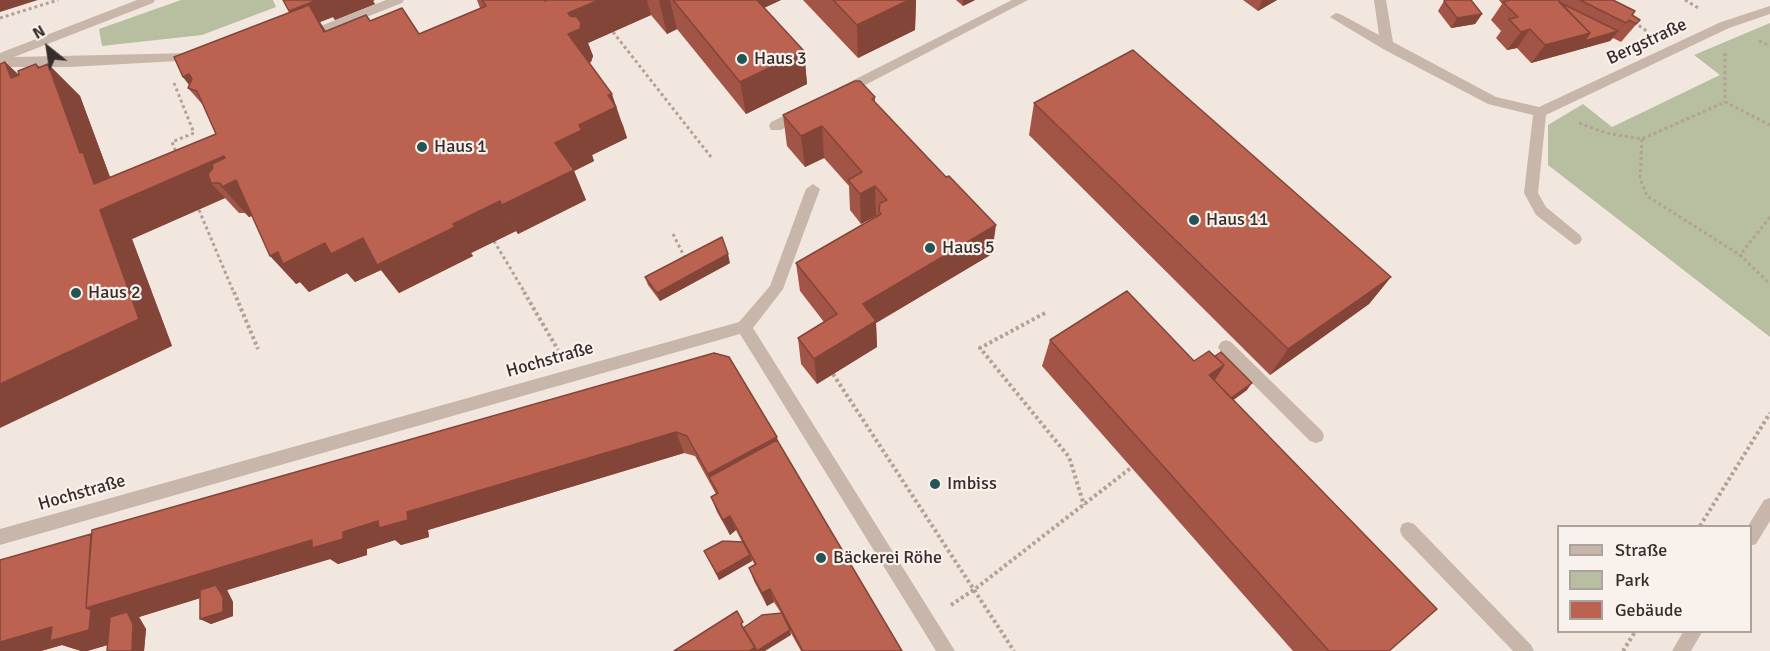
<!DOCTYPE html>
<html>
<head>
<meta charset="utf-8">
<style>
  body { margin:0 }
  #map { position:relative; width:1770px; height:651px; overflow:hidden; background:#f1e7df; font-family:Signika,sans-serif }
  canvas { display:block }
  .legend { position:absolute; left:1557px; top:525px; width:195px; height:108px; box-sizing:border-box; background:#f9f1eb; border:2px solid #aba39e; margin:0; padding:8px 10px; list-style:none; font-size:18px; color:#372d2a }
  .legend li { display:flex; align-items:center; gap:12px; height:30px }
  .legend b { width:30px; border:2px solid #aba39e }
  .north { position:absolute; left:18px; top:18px; width:60px; height:60px; -webkit-text-stroke:4px #f9f1eb; paint-order:stroke; rotate:330deg; font-size:16px; font-weight:700; line-height:24px; text-align:center; color:#372d2a }
  .north::after { content:''; display:block; margin:auto; width:21px; height:27px; background:#372d2a; clip-path:polygon(50% 0,100% 100%,50% 72%,0 100%) }
</style>
</head>
<body>
<div id="map">
<canvas width="1770" height="651"></canvas>
<ul class="legend">
<li><b style="height:8px;background:#c8b6ab"></b>Straße</li>
<li><b style="height:16px;background:#b7bfa0"></b>Park</li>
<li><b style="height:16px;background:#bc6251"></b>Gebäude</li>
</ul>
<div class="north">N</div>
</div>
<script>
const context = document.querySelector('canvas').getContext('2d');
context.lineJoin = 'round';
function paint(path, color) {
  context.fillStyle = color;
  context.fill(path, 'evenodd');
}
function toPath(rows) {
  const path = new Path2D();
  for (const r of rows) {
    path.moveTo(r[0], r[1]);
    for (let i = 2; i < r.length; i += 2) path.lineTo(r[i], r[i + 1]);
  }
  return path;
}
function stroke(path, color, width, dash) {
  context.strokeStyle = color;
  context.lineWidth = width;
  context.lineCap = dash ? 'butt' : 'round';
  context.setLineDash(dash || []);
  context.stroke(path);
}
function drawText(font, color, halo, rows, align = 'center') {
  context.font = font + ' Signika,sans-serif';
  context.lineWidth = 4.5;
  context.setLineDash([]);
  context.textBaseline = 'middle';
  context.strokeStyle = halo;
  context.fillStyle = color;
  for (const [text, x, y, turn = 0] of rows) {
    context.save();
    context.translate(x, y);
    context.rotate((+turn || 0) * Math.PI / 180);
    context.textAlign = isNaN(turn) ? turn : align;
    if (halo) context.strokeText(text, 0, 0);
    context.fillText(text, 0, 0);
    context.restore();
  }
}
const green = toPath([
  [181,0,273,0,276,7,202,35,102,46,99,29],
  [1770,23,1770,337,1548,165,1548,125,1583,104,1612,127,1720,75,1694,55]
]);
const pathFar1 = toPath([
  [1685,0,1700,9],
  [0,18,58,0],
  [1634,22,1648,32],
  [613,32,711,157],
  [1759,41,1770,46],
  [1725,53,1725,102],
  [174,83,194,133,172,142,176,152],
  [1579,123,1606,133,1642,139,1725,102,1770,125],
  [1642,139,1640,178,1647,196,1740,255],
  [199,210,234,293],
  [1770,217,1740,255,1770,284],
  [673,234,686,260],
  [494,241,525,293]
]);
const path = toPath([
  [234,292,258,349],
  [524,292,558,350],
  [1045,313,980,348,1069,457,1084,505],
  [833,374,1014,651],
  [1700,526,1770,413],
  [951,605,975,589,1132,467],
  [1623,651,1635,632]
]);
const minor = toPath([
  [137,0,155,0,153,3,14,57,192,53,198,57,196,60,70,67,0,67,0,53,137,0],
  [386,0,404,0,402,3,311,39,307,40,301,36,303,33,386,0],
  [1012,0,1028,0,848,94,838,94,837,91,838,88,1012,0],
  [1374,0,1386,0,1393,42,1496,97,1539,107,1721,22,1770,6,1770,14,1729,28,1546,115,1538,193,1546,207,1580,235,1582,239,1580,243,1575,245,1536,215,1524,193,1533,115,1488,104,1383,49,1330,17,1336,13,1340,14,1379,35,1374,0],
  [800,108,807,113,805,116,781,130,771,130,769,126,771,122,800,108],
  [813,184,820,189,783,289,753,328,955,651,936,651,740,334,0,545,0,529,739,322,770,286,806,189,813,184],
  [1226,340,1231,342,1322,431,1324,436,1322,441,1316,443,1310,441,1221,352,1218,347,1221,342,1226,340],
  [1770,498,1770,521,1756,544,1750,546,1750,526,1748,526,1764,500,1770,498],
  [1408,522,1414,524,1531,645,1534,651,1513,651,1402,536,1400,530,1402,524,1408,522],
  [1683,632,1702,632,1691,651,1672,651,1683,632]
]);
const wall = toPath([
  [477,0,544,0,545,1,547,0,781,0,764,8,804,51,807,84,746,114,677,29,667,34,651,15,588,43,593,56,591,62,589,63,623,125,627,138,592,155,594,161,574,171,586,200,518,234,516,231,471,253,473,256,399,293,381,270,355,282,347,273,309,292,300,282,296,284,252,216,249,217,245,213,239,213,225,198,132,239,172,346,5,62,19,75,36,64,40,67,48,64,80,96,110,177,216,134,203,105,188,88,189,85,183,77,174,57,373,1,375,4,335,20,333,17,320,22,326,31,370,21,419,34,480,8],
  [803,0,916,0,915,30,858,58],
  [956,0,975,0,963,6],
  [1243,0,1277,0,1258,11],
  [1499,0,1613,0,1632,15,1640,20,1621,42,1613,38,1610,41,1531,63,1517,48,1507,50,1496,38,1501,31,1491,20,1502,4],
  [1444,1,1482,14,1475,24,1451,28,1438,11],
  [875,97,875,102,992,254,876,323,877,347,817,384,801,364,798,338,824,322,800,291,796,263,876,217,876,216,861,224,850,210,849,186,824,158,805,167,787,146,783,115],
  [1034,103,1391,277,1369,304,1270,375,1029,135],
  [730,263,660,301,648,285,645,277],
  [1050,340,1194,361,1215,356,1247,390,1233,400,1389,651,1293,651,1042,366],
  [714,353,777,440,902,651,801,651,787,626,791,635,745,626,781,613,774,602,767,606,754,581,749,568,755,565,752,560,752,561,719,580,704,551,742,542,736,530,730,535,717,512,711,497,716,494,695,456,684,453,428,530,429,537,401,545,395,540,367,549,367,555,338,564,330,559,227,590,233,602,233,616,211,624,200,619,200,598,139,617,146,629,144,651,107,651,108,645,87,651,81,651,62,645,41,651,0,651,91,534]
]);
const shadedWall = toPath([
  [0,0,38,0,0,12],
  [317,0,375,0,373,1,375,4,335,20,333,17,320,22,345,65,301,29,289,11],
  [599,0,647,0,651,15,588,43,593,56,591,62,579,67,568,34,568,13],
  [661,0,670,0,677,29,667,34,659,1],
  [744,0,781,0,746,16],
  [909,0,916,0,915,30,858,58,857,25],
  [963,0,975,0,963,6],
  [1262,0,1277,0,1258,11],
  [1635,11,1610,41,1531,63,1545,45,1590,33,1618,31],
  [1482,14,1475,24,1451,28,1457,18],
  [1530,29,1517,48,1507,50,1521,32],
  [804,51,807,84,746,114,740,82],
  [5,62,39,94,11,78],
  [36,64,54,82,48,64,80,96,110,177,115,182,224,156,263,211,249,217,222,187,220,183,211,183,225,198,132,239,172,346,0,428,0,384,100,210,94,184],
  [189,74,197,91,194,90,183,77],
  [612,94,627,138,592,155,594,161,574,171,586,200,518,234,502,205,555,143,579,125,608,95],
  [822,126,824,158,805,167,801,136],
  [875,186,876,216,861,224,860,194],
  [500,201,516,231,471,253,473,256,399,293,381,270,355,282,347,273,309,292,300,282,296,284,270,256,278,252,325,243,363,238,453,224],
  [996,225,992,254,876,323,877,347,817,384,814,359,863,304],
  [728,254,730,263,660,301,657,293],
  [1391,277,1369,304,1270,375,1288,349],
  [1224,365,1208,390,1209,375],
  [1252,383,1247,390,1224,407,1229,399],
  [676,432,684,453,428,530,429,537,401,545,395,540,367,549,367,555,338,564,330,559,227,590,233,602,233,616,211,624,200,619,220,592,139,617,146,629,144,651,132,651,121,641,87,651,81,651,62,645,41,651,0,651,0,642,86,608],
  [777,437,781,457,709,477,708,474],
  [730,516,736,530,730,535,723,520],
  [750,555,752,561,719,580,717,574],
  [770,589,774,602,767,606,762,593],
  [790,630,791,635,765,651,749,651,755,647]
]);
const building = toPath([
  [283,0,317,0,289,11,283,0],
  [482,0,544,0,545,1,547,0,599,0,568,13,570,16,577,17,581,23,580,29,568,34,612,94,608,95,616,107,579,125,582,130,555,143,574,170,502,205,500,201,453,224,455,227,377,265,363,238,331,254,325,243,283,264,278,252,270,256,236,180,222,187,220,183,211,183,208,174,213,168,212,164,225,158,224,156,100,210,139,319,0,384,0,64,5,62,11,78,19,75,18,71,36,64,38,68,48,64,80,153,83,152,94,184,216,134,197,91,188,88,192,79,189,74,183,77,174,57,309,5,324,32,366,15,370,21,402,8,419,34,486,6,482,0],
  [673,0,757,0,804,51,740,82,673,0],
  [833,0,909,0,857,25,833,0],
  [1445,0,1471,0,1482,14,1457,18,1444,1,1445,0],
  [1510,0,1558,0,1590,33,1545,45,1530,29,1521,32,1509,19,1518,17,1503,2,1510,0],
  [1580,0,1613,0,1635,11,1632,15,1640,20,1636,24,1629,20,1626,23,1580,0],
  [1559,2,1618,31,1584,41,1590,33,1559,2],
  [1133,50,1391,277,1288,349,1034,103,1133,50],
  [855,81,860,81,875,97,872,99,946,177,949,176,996,225,863,304,876,321,814,359,798,338,837,314,796,263,881,214,879,211,880,203,887,200,875,186,860,194,848,180,862,172,822,126,801,136,783,115,855,81],
  [722,237,728,254,657,293,645,277,722,237],
  [1127,291,1194,361,1209,351,1224,365,1209,375,1437,609,1389,651,1329,651,1050,340,1127,291],
  [1221,352,1252,383,1231,398,1214,380,1224,365,1215,356,1221,352],
  [714,353,729,357,777,437,708,474,687,436,676,432,407,512,408,520,379,528,378,521,343,532,343,539,312,548,312,540,86,608,92,530,714,353],
  [777,440,902,651,803,651,770,589,762,593,749,568,756,564,730,516,723,520,711,497,718,493,709,477,777,440],
  [91,534,86,608,91,610,89,630,50,641,52,627,0,642,0,560,91,534],
  [723,541,743,542,750,555,717,574,704,551,723,541],
  [216,585,223,597,223,612,200,619,200,590,216,585],
  [737,611,743,622,741,624,755,647,749,651,674,651,737,611],
  [127,612,133,624,132,651,107,651,110,617,127,612],
  [782,613,790,630,757,651,743,628,762,615,782,613]
]);
const markers = [
  [742,59,6,"#225554"],
  [422,147,6,"#225554"],
  [1194,220,6,"#225554"],
  [930,248,6,"#225554"],
  [76,293,6,"#225554"],
  [935,484,6,"#225554"],
  [821,558,6,"#225554"]
];
const streetNames = [
  ["Bergstraße",1647,42,-25],
  ["Hochstraße",550,360,-16],
  ["Hochstraße",82,493,-16]
];
const poiNames = [
  ["Haus 3",754,59],
  ["Haus 1",434,147],
  ["Haus 11",1206,220],
  ["Haus 5",942,248],
  ["Haus 2",88,293],
  ["Imbiss",947,484],
  ["Bäckerei Röhe",833,558]
];
paint(green, '#b7bfa0');
stroke(pathFar1, '#b4a096', 3, [3, 3]);
stroke(path, '#b4a096', 4, [3, 3]);
paint(minor, '#c8b6ab');
paint(wall, '#a25446');
paint(shadedWall, '#844539');
paint(building, '#bc6251');
stroke(building, '#844539', 1.5);
for (const [x, y, r, color] of markers) {
  const dot = new Path2D();
  dot.arc(x, y, r, 0, 2 * Math.PI);
  context.fillStyle = color;
  context.fill(dot);
  stroke(dot, '#f9f1eb', 2);
}
drawText('18px', '#372d2a', '#f9f1eb', streetNames);
drawText('18px', '#372d2a', '#f9f1eb', poiNames, 'left');
</script>
</body>
</html>
